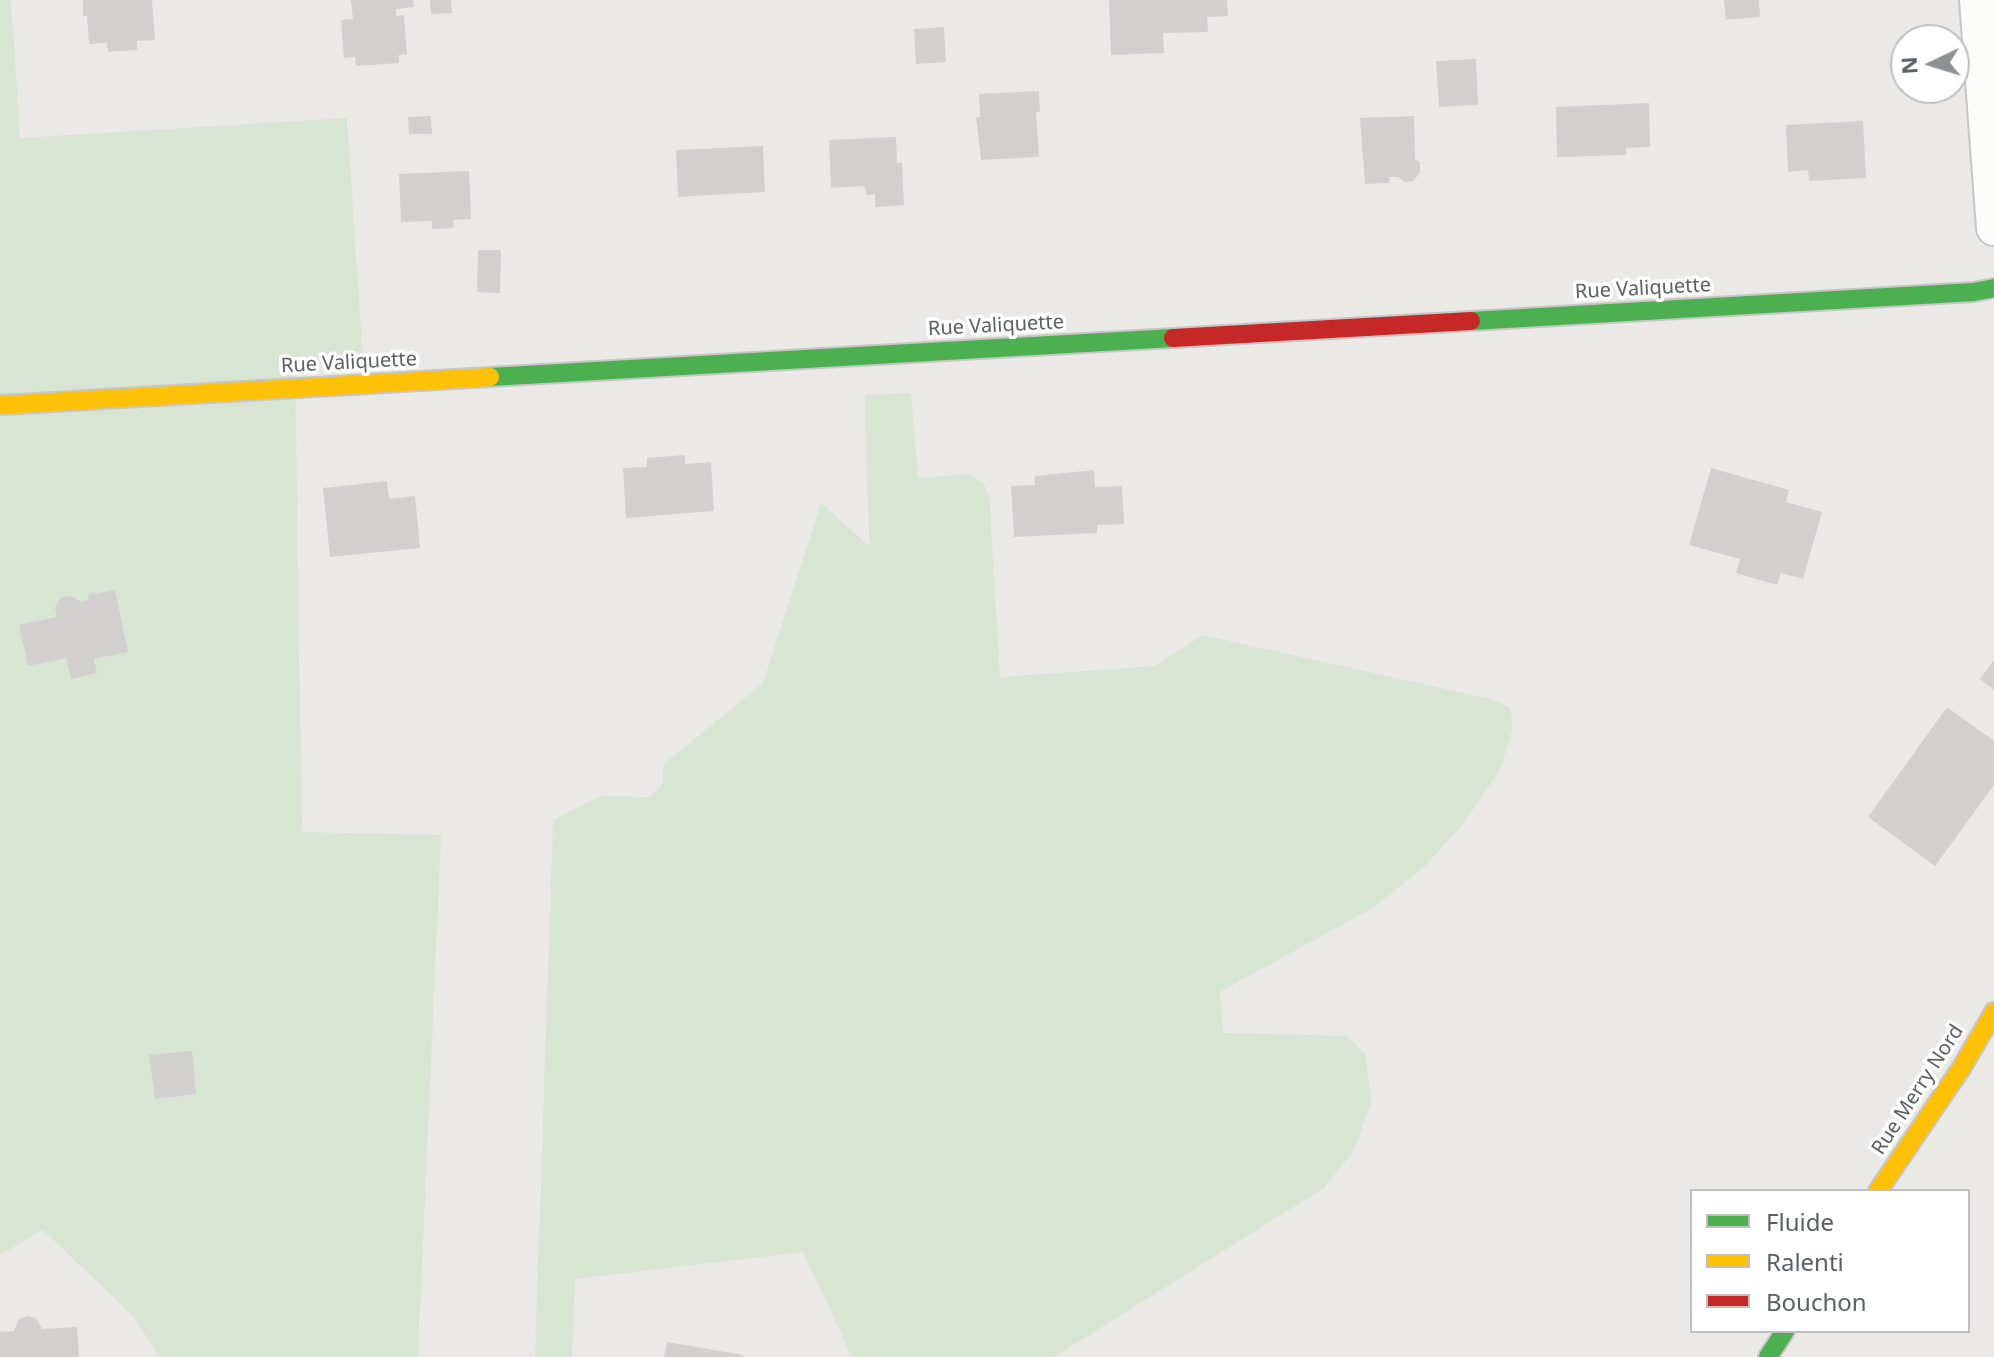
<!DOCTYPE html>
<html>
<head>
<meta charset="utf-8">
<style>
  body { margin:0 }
  #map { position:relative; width:1994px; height:1357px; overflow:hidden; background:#ebe9e6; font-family:"Noto Sans",sans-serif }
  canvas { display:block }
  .legend { position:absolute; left:1690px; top:1189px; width:280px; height:144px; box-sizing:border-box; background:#fff; border:2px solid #bebfc1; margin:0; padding:10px 14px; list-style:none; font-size:24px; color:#5c6063 }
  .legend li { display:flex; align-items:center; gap:16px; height:40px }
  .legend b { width:40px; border:2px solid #bebfc1 }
  .north { position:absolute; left:1890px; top:24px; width:80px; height:80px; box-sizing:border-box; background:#fff; border:2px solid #bebfc1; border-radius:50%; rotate:266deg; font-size:22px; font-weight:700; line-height:32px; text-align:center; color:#5c6063 }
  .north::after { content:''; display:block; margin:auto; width:28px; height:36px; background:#8e9091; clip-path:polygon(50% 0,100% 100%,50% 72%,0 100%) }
</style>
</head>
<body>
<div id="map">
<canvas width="1994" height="1357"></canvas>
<ul class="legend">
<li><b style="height:10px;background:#4caf50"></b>Fluide</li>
<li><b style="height:10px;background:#ffc107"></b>Ralenti</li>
<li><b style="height:10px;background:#c62828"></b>Bouchon</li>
</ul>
<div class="north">N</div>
</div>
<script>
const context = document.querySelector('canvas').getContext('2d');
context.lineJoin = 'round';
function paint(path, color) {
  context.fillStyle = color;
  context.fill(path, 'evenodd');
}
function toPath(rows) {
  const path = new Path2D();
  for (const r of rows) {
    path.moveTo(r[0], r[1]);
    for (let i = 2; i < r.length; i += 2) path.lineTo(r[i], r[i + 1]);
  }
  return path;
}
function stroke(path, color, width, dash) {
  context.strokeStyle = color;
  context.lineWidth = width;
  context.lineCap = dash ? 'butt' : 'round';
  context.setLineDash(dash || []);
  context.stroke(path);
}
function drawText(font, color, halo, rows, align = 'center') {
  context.font = font + ' "Noto Sans",sans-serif';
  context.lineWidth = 7;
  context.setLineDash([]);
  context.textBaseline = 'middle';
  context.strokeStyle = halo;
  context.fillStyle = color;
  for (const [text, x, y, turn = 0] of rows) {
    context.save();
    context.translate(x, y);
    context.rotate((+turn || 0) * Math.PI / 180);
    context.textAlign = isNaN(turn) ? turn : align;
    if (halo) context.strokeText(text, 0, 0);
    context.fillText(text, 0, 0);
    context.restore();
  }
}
const green = toPath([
  [0,0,11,0,20,138,347,118,363,361,295,364,302,832,441,835,418,1357,160,1357,133,1316,43,1230,0,1255],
  [911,393,918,478,970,474,984,484,989,496,1000,677,1154,666,1203,635,1490,699,1510,708,1513,728,1500,770,1464,823,1423,868,1374,907,1220,992,1223,1033,1347,1036,1365,1054,1372,1100,1354,1150,1324,1188,1054,1357,852,1357,803,1252,575,1279,572,1357,535,1357,553,820,601,796,649,797,662,785,664,764,763,683,821,503,869,546,865,395]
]);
const building = toPath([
  [83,0,152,0,155,40,137,41,137,50,108,52,107,43,89,44,87,16,83,16],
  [351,0,413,0,414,7,396,9,396,16,404,15,407,54,399,55,399,63,356,66,355,57,344,58,341,20,353,19],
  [430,0,451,0,452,13,431,14],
  [1109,0,1227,0,1228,16,1207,17,1208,32,1163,33,1164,53,1111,55],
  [1724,0,1759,0,1760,17,1726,20],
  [944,27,946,62,916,64,914,29],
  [1476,59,1478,105,1439,107,1436,61],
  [1039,91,1040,112,1036,112,1039,157,981,160,976,117,980,117,979,94],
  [1649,103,1650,147,1626,148,1626,155,1557,157,1556,107],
  [431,116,432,134,409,134,408,117],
  [1414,116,1415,159,1420,162,1420,173,1413,181,1404,182,1398,177,1389,177,1390,183,1365,184,1360,118],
  [1863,121,1866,178,1809,181,1808,170,1788,172,1786,125],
  [896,137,897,163,902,163,904,205,875,207,875,194,866,195,865,186,831,188,829,140],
  [763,146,765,192,678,197,676,150],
  [469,171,471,219,453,220,454,228,432,229,432,221,401,222,399,174],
  [478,250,501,250,500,293,477,292],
  [685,455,685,464,711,462,714,511,626,518,623,468,647,467,647,458],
  [1711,468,1789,490,1786,502,1822,512,1803,579,1781,573,1777,585,1736,573,1740,559,1689,545],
  [1094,470,1095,487,1122,486,1124,524,1097,525,1097,533,1014,537,1011,486,1035,485,1035,476],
  [387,481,389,499,415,496,420,548,330,557,323,488],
  [115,590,128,652,94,659,97,673,71,679,66,658,28,666,19,625,57,617,55,608,60,598,71,596,81,602,89,600,88,595],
  [1994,660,1994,690,1980,679],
  [1947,707,1994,741,1994,785,1935,866,1868,817],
  [192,1051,196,1094,155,1099,149,1055],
  [27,1316,36,1318,42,1329,77,1327,79,1357,0,1357,0,1332,14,1331,19,1319],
  [667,1342,743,1355,743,1357,664,1357]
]);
const street = toPath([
  [1977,0,1994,228]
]);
const fast = toPath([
  [1471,321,1974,292,1994,288],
  [490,377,1173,338],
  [1768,1357,1785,1331]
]);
const slow = toPath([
  [0,405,490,377],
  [1878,1191,1962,1067,1994,1012]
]);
const jam = toPath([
  [1173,338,1471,321]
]);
const streetNames = [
  ["Rue Valiquette",1643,289,-3],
  ["Rue Valiquette",996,326,-3],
  ["Rue Valiquette",349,363,-3],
  ["Rue Merry Nord",1918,1090,-57]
];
paint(green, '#d7e5d2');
paint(building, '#d2d0cf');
stroke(street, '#c7c7c6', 38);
stroke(fast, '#c5c6c5', 22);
stroke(slow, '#c5c6c5', 22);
stroke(jam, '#c5c6c5', 22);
stroke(street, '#fcfcfb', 34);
stroke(fast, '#4caf50', 18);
stroke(slow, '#ffc107', 18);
stroke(jam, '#c62828', 18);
drawText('20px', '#5c6063', '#fff', streetNames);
</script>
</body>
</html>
